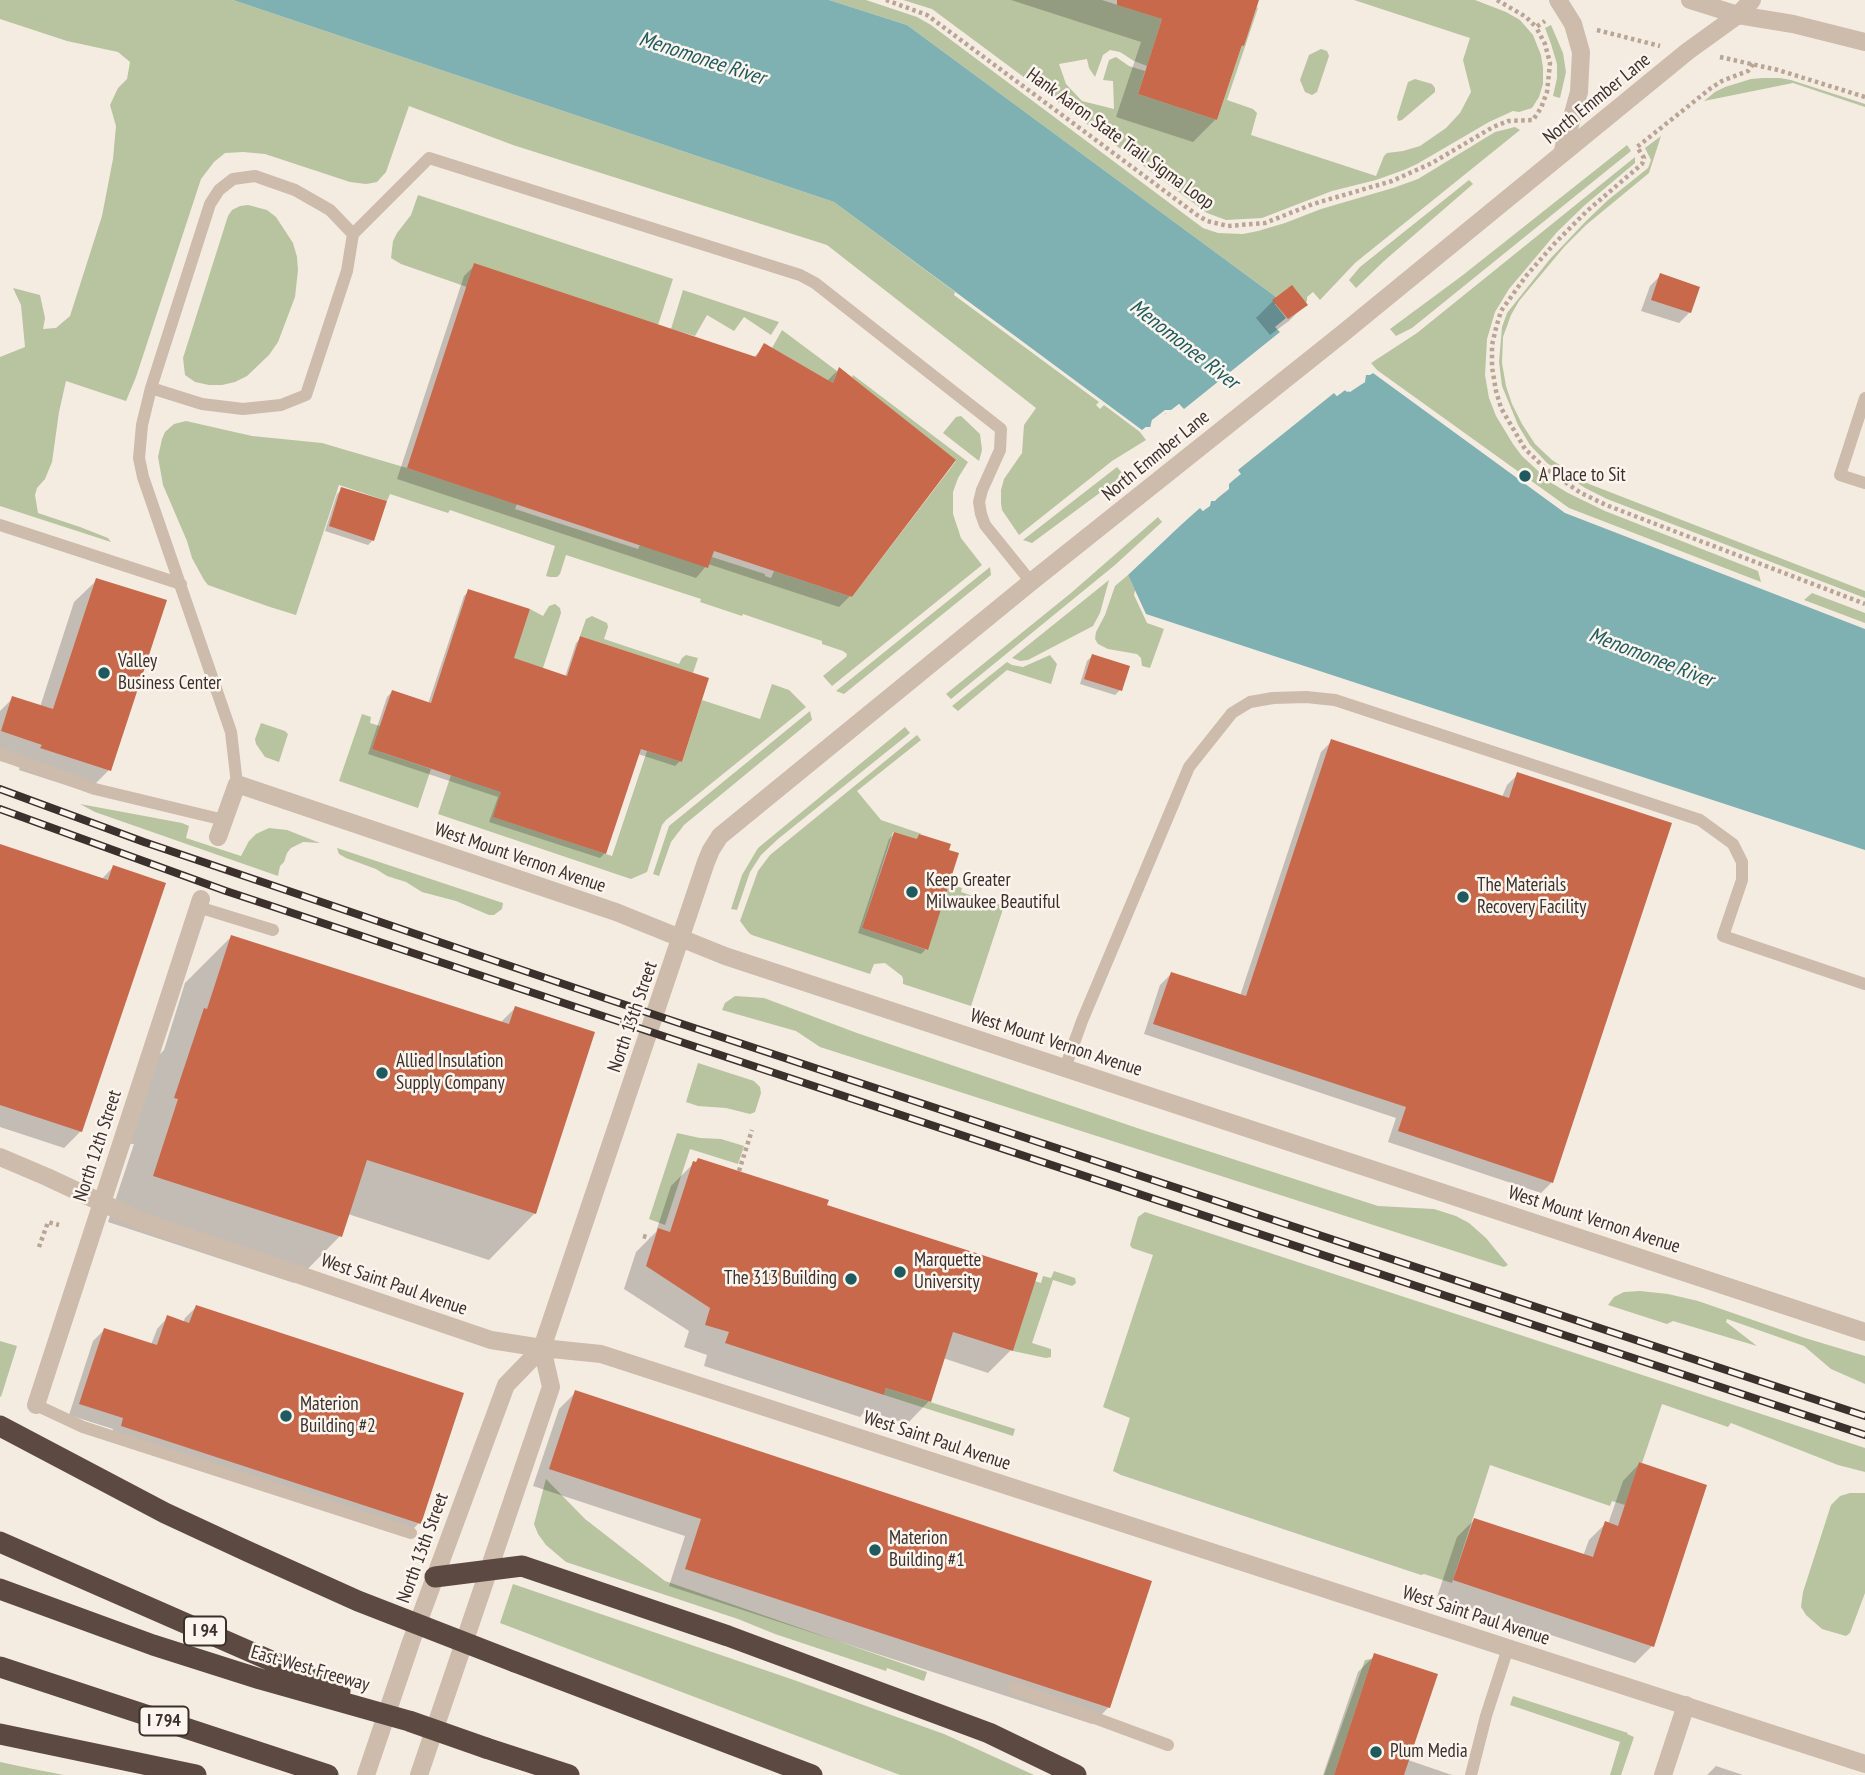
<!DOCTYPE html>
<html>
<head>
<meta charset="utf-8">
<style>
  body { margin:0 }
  canvas { display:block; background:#f4ebe1 }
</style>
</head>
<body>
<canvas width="1865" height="1775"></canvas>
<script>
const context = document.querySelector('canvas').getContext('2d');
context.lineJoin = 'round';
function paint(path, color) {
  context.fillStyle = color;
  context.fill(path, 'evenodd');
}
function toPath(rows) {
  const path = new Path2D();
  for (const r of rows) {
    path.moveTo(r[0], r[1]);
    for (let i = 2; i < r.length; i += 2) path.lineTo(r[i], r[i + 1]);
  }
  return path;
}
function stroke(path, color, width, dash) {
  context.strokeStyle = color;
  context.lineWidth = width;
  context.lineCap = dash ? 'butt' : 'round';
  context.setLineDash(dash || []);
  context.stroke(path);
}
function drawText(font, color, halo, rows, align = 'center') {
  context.font = font + ' "PT Sans Narrow",sans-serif';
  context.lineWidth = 5;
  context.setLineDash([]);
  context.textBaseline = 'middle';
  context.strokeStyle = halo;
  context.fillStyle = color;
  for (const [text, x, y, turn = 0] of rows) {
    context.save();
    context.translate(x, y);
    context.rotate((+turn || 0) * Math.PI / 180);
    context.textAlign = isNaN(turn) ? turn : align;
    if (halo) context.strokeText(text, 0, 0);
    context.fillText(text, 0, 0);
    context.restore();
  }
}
const green = toPath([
  [0,0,233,0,834,202,955,292,954,295,1099,402,1096,405,1100,409,1104,405,1140,432,1146,440,1112,461,1019,535,1002,510,1001,503,1001,490,1004,479,1022,453,1024,425,1036,408,827,245,513,145,409,106,386,172,377,182,372,183,366,184,350,182,265,154,243,152,225,153,214,162,201,179,136,377,126,401,66,381,59,412,52,462,45,479,37,488,35,495,38,513,80,527,108,538,111,542,0,506,0,357,25,347,21,305,13,288,40,295,45,318,43,329,56,328,70,316,102,216,113,159,116,126,110,105,118,88,127,79,130,62,118,52,67,41,0,19],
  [829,0,866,0,917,17,931,25,1203,228,1218,233,1243,234,1258,231,1285,223,1321,209,1393,188,1418,179,1495,132,1515,127,1520,130,1355,263,1320,300,1313,292,1307,297,1307,301,1304,304,1294,288,1288,288,1276,297,907,25],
  [903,0,1102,0,1162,19,1147,66,1134,61,1120,52,1110,50,1103,55,1095,77,1089,68,1087,59,1059,64,1066,84,1082,101,1114,109,1113,81,1103,80,1109,60,1116,57,1129,66,1145,71,1138,94,1217,120,1242,45,1244,45,1257,7,1258,8,1227,100,1253,109,1257,113,1251,135,1376,176,1384,156,1387,153,1403,151,1420,146,1446,128,1460,113,1471,92,1463,60,1470,38,1354,0,1475,0,1506,12,1520,20,1533,35,1541,55,1543,68,1543,84,1539,97,1532,108,1519,112,1513,111,1489,122,1417,164,1404,170,1376,180,1332,191,1262,218,1226,220,1207,213,932,9],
  [1551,25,1563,53,1566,72,1560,98,1553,96,1557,78,1557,64,1551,44,1545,28],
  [1321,49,1327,51,1329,56,1317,92,1312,95,1305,92,1300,80,1309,55],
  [1763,78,1780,78,1791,80,1865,104,1865,107,1793,83,1704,101,1715,92,1725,87,1751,79],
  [1415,79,1432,84,1435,88,1435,92,1402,120,1398,121,1397,117,1408,82],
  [1661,136,1649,173,1586,225,1565,246,1519,301,1511,315,1503,337,1502,363,1506,386,1512,404,1522,424,1535,444,1552,460,1589,484,1865,591,1865,598,1607,499,1585,488,1547,463,1530,445,1518,425,1502,386,1499,362,1502,327,1507,313,1550,259,1586,221,1608,200,1648,168,1651,160,1645,148],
  [1627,145,1631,151,1412,328,1396,336,1390,329,1463,275],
  [1635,157,1635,163,1585,205,1557,232,1509,289,1495,312,1487,339,1485,375,1489,398,1496,416,1513,444,1522,456,1550,482,1568,493,1605,511,1758,571,1761,582,1569,508,1377,370,1371,363,1417,333],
  [1469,180,1473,184,1384,261,1356,288,1349,280,1360,267],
  [418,195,673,279,658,325,467,287,401,264,391,258,393,241,397,233,411,215],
  [248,205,267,210,276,217,293,243,297,257,298,270,295,297,278,342,269,355,247,376,235,382,222,385,209,385,195,382,185,375,183,358,228,216,232,210,240,206],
  [683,290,779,322,771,335,744,317,734,331,707,315,695,336,671,329],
  [782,330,837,371,833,383,772,348],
  [853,375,968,462,958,478,953,492,953,514,961,538,982,565,832,686,823,676,846,657,847,654,843,651,822,644,822,641,743,614,742,616,700,602,701,599,566,555,560,574,557,577,550,577,546,576,555,546,450,510,448,513,390,494,387,501,339,485,296,615,270,607,208,585,204,580,192,558,187,541,163,485,158,457,162,439,165,432,174,424,186,421,252,436,322,443,407,468,517,504,515,509,638,549,640,545,708,567,712,557,765,574,765,576,771,578,774,571,852,597,956,461,859,383,852,377],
  [961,416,980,434,982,450,979,461,943,433,956,417],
  [1117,467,1124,475,1032,543,1023,540],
  [1158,517,1162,522,1115,565,951,699,946,694,1071,593],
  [990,567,991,575,844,694,836,691],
  [1128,575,1135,590,1134,595,1147,623,1164,629,1150,668,1142,666,1141,658,1137,654,1108,649,1098,644,1095,639,1096,632,1105,615,1115,586],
  [1109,580,1100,613,1093,626,1028,660,1020,661,1012,658],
  [1812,593,1865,613,1865,623,1804,600],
  [555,604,560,608,561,613,494,817,612,856,647,751,682,762,702,700,760,719,772,684,789,690,806,707,666,820,662,825,647,872,631,879,438,814,451,775,472,782,530,609,543,616,549,606],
  [592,616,607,623,608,627,604,639,679,664,682,658,686,655,698,658,693,673,580,636,586,619],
  [1050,655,1057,664,1051,684,1007,670,958,711,952,706,1007,662,1012,665,1023,667],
  [810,711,812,720,684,825,671,842,659,876,653,874,669,826],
  [362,714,371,717,370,723,380,726,372,749,431,769,418,808,339,781],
  [261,723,285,731,288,734,279,762,265,757,256,744,255,739],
  [905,727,910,733,778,839,761,855,750,872,737,910,731,909,742,875,758,848],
  [917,735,921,740,857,791,881,820,922,834,919,834,917,839,893,832,862,928,927,950,949,884,962,888,961,892,1004,906,971,1006,903,984,903,979,902,976,885,963,874,964,870,974,752,935,749,933,740,921,758,871,770,855],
  [80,804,182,823,189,826,186,838,241,856,249,841,256,834,269,828,287,830,320,843,303,842,291,848,287,853,284,862,280,866,278,876,95,812],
  [337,848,503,903,502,909,494,915,489,915,456,901,422,892,406,882,387,876,376,869,346,858,339,854],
  [735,996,764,998,857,1033,1143,1130,1378,1206,1434,1209,1456,1216,1469,1223,1486,1238,1508,1265,1504,1267,820,1047,796,1031,722,1010,725,1003],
  [698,1063,754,1081,760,1087,761,1093,755,1112,750,1114,726,1108,698,1106,686,1102],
  [677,1133,700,1138,721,1139,744,1146,738,1164,690,1149,665,1225,649,1219],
  [1145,1212,1865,1448,1865,1472,1838,1465,1731,1423,1728,1427,1662,1404,1642,1463,1639,1462,1625,1505,1612,1501,1610,1506,1490,1465,1452,1583,1424,1574,1421,1575,1121,1475,1113,1471,1130,1418,1103,1407,1153,1255,1132,1248,1130,1245,1138,1217],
  [1054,1271,1075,1278,1076,1283,1072,1286,1053,1280,1032,1343,1051,1349,1051,1357,1046,1358,1013,1351,1035,1281,1041,1283,1043,1276,1051,1278],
  [1640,1291,1668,1294,1698,1301,1805,1338,1865,1356,1865,1384,1831,1369,1804,1346,1727,1319,1726,1322,1757,1346,1673,1321,1667,1324,1608,1305,1614,1297,1624,1292],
  [0,1341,17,1346,1,1397,0,1396],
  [886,1388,1015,1429,1013,1436,884,1395],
  [546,1479,585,1519,665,1581,927,1672,924,1681,887,1668,886,1671,775,1634,738,1619,566,1562,546,1545,538,1534,534,1524],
  [1850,1493,1865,1493,1865,1593,1850,1633,1846,1636,1822,1629,1806,1615,1801,1607,1803,1592,1831,1505,1840,1496],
  [513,1584,791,1679,944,1734,1034,1775,900,1775,500,1623],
  [1372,1659,1334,1775,1324,1775,1365,1660],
  [1513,1696,1628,1733,1627,1734,1634,1737,1621,1775,1610,1775,1620,1742,1510,1705],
  [0,1762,33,1769,64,1775,0,1775]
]);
const water = toPath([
  [233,0,829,0,907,25,1276,297,1275,304,1287,318,1276,327,1337,396,1345,390,1347,392,1365,382,1365,375,1373,373,1565,513,1865,629,1865,850,1146,614,1128,575,1200,507,1203,511,1211,501,1215,501,1229,484,1240,474,1179,404,1171,411,1152,420,1150,428,1146,427,1142,430,834,202]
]);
const pier = toPath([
  [1279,295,1290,318,1281,327,1337,391,1344,386,1349,389,1362,379,1364,372,1373,370,1376,371,1370,375,1366,375,1365,382,1350,392,1345,390,1337,396,1334,393,1238,470,1241,474,1229,483,1229,489,1214,501,1211,501,1210,506,1203,511,1200,508,1176,529,1174,526,1198,505,1201,504,1204,506,1209,498,1213,497,1226,487,1226,481,1236,473,1178,408,1172,414,1166,413,1155,422,1154,428,1151,431,1147,431,1142,434,1140,432,1146,427,1151,427,1152,420,1165,410,1171,410,1179,404,1184,409,1280,332,1275,327,1286,318,1275,304,1276,297]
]);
const shadow = toPath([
  [1011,0,1257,0,1243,45,1239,49,1216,119,1193,142,1116,117,1141,42],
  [475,265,753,358,765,346,827,381,839,369,850,596,839,607,708,564,696,578,397,479,464,276],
  [1661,275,1690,312,1679,323,1641,311,1650,286],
  [1273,301,1305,305,1289,321,1270,335,1256,318],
  [342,489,373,540,368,545,325,531,337,494],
  [97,580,109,770,87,792,19,770,20,767,0,761,0,711,13,698,40,707,74,602],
  [469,591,511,659,565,677,576,643,581,638,680,761,675,766,638,754,605,853,600,858,489,822,498,797,368,754,387,697,392,692,428,704,464,596],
  [1092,656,1120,690,1115,695,1080,684,1087,661],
  [1332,741,1502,797,1507,785,1518,774,1552,1182,1541,1193,1388,1142,1396,1118,1144,1034,1160,985,1171,974,1240,996,1321,752],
  [894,834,915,840,919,836,926,949,921,954,858,933,889,839],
  [0,846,101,880,113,867,81,1131,64,1148,0,1127],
  [231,937,500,1023,515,1008,535,1213,489,1260,348,1214,340,1236,294,1283,108,1222,134,1144,129,1144,158,1056,164,1050,185,983],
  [694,1163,825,1206,1011,1350,988,1373,943,1358,929,1401,907,1424,866,1410,860,1417,704,1366,707,1355,684,1347,689,1331,624,1289,636,1252,656,1232,671,1186],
  [196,1307,419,1523,408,1534,111,1437,113,1429,69,1415,93,1341,104,1330,151,1345,157,1329,168,1317,183,1323,185,1318],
  [576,1392,1109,1707,1092,1724,669,1586,685,1536,533,1486,559,1409],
  [1639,1464,1652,1646,1635,1663,1437,1597,1457,1537,1474,1520,1583,1556,1589,1540,1606,1523,1608,1524,1623,1481],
  [1375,1655,1408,1760,1452,1775,1323,1775,1358,1672],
  [1716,1766,1743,1775,1707,1775]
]);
const building = toPath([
  [1117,0,1259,0,1244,46,1242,45,1217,120,1138,94,1162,19,1117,5],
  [474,263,756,357,764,343,833,383,839,367,956,460,852,597,714,551,708,568,407,468],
  [1660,273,1700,287,1691,313,1651,300],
  [1292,285,1308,305,1288,319,1272,300],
  [341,487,387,501,374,541,329,526],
  [96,578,167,600,111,771,40,748,42,745,1,731,12,696,53,709],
  [468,589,530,609,514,658,567,676,580,636,709,678,682,762,641,749,606,854,493,817,501,792,372,749,392,690,431,703],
  [1092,654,1130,666,1122,691,1084,679],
  [1331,739,1509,798,1517,772,1672,823,1553,1183,1398,1131,1406,1107,1153,1024,1171,972,1246,996],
  [894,832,917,839,919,834,951,844,949,850,959,853,928,950,862,928],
  [0,844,108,880,113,865,166,883,82,1132,0,1105],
  [231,935,509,1024,515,1006,595,1032,536,1214,367,1160,342,1237,153,1176,178,1099,174,1098,204,1008,207,1009],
  [698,1158,829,1200,827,1205,1038,1273,1013,1351,953,1332,931,1402,886,1388,884,1395,725,1343,729,1332,705,1325,710,1308,646,1266,658,1228,670,1232,693,1161,696,1162],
  [196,1305,464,1393,421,1524,121,1426,123,1418,79,1404,104,1328,157,1345,167,1315,189,1323],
  [575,1390,1152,1581,1110,1708,685,1569,701,1519,549,1469],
  [1639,1462,1707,1485,1654,1647,1453,1580,1474,1518,1593,1557,1605,1521,1618,1526],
  [1374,1653,1438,1674,1404,1775,1334,1775]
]);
const path = toPath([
  [886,0,927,15,1197,215,1207,221,1228,226,1265,223,1313,204,1392,181,1432,163,1493,127,1508,121,1533,120,1541,108,1547,92,1549,73,1550,63,1545,44,1536,27],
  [1497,0,1526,17,1536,27,1545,21],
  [1597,30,1660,46],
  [1720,57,1778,70,1865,97],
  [1753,64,1748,71,1722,81,1711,88,1637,147,1644,158,1642,164,1587,211,1555,243,1526,276,1501,311,1496,328,1492,345,1492,367,1496,391,1501,408,1525,449,1545,468,1581,493,1606,505,1865,604],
  [739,1171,752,1130],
  [643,1236,650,1238],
  [39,1247,48,1222,59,1225]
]);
const service = toPath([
  [151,388,202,404,243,409,281,405,306,395,347,271,353,234,429,158,800,275,815,283,1001,429,1000,450,982,490,979,502,981,514,985,525,1031,582],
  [1865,398,1840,475,1865,483],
  [0,525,181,584],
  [0,754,95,789,224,820],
  [237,784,231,732,143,477,139,458,142,425,151,388,210,204,219,190,233,179,255,176,295,190,330,210,353,234],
  [198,907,273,930],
  [1065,1068,1082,1021,1189,767,1232,713,1250,702,1273,698,1306,697,1335,700,1700,820,1733,844,1742,862,1742,880,1723,936,1865,984],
  [36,1405,83,1427,411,1533],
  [1014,1688,1168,1745],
  [1471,1775,1486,1716,1508,1648]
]);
const minor = toPath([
  [218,837,237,784,616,912,725,956,1865,1332],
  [36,1405,201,899],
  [1663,1775,1686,1705]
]);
const tertiary = toPath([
  [1558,0,1573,24,1581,52,1579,92,1562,154],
  [1690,0,1738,15,1793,24,1865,42],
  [0,1157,47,1177,141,1221,491,1340,542,1348,601,1354,1865,1764],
  [366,1775,411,1642,506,1385,542,1348,706,862,711,850,720,836,1031,582,1342,334,1688,51,1738,15,1752,0],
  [419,1775,551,1387,542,1348]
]);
const motorway = toPath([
  [435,1577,522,1566,728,1636,989,1733,1076,1775],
  [515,1662,812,1775],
  [0,1667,328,1775],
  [0,1734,196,1775],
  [486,1748,569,1775]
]);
const rail = toPath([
  [0,789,144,842,655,1015,1865,1416],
  [0,809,226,891,1865,1435]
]);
const motorwayBridge = toPath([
  [0,1426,165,1513,249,1552,358,1601,515,1662],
  [0,1542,340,1691],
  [0,1589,153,1645,260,1679,409,1721,486,1748]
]);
const markers = [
  [1525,476,7,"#1f5a5e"],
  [104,673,7,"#1f5a5e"],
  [912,892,7,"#1f5a5e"],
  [1463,897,7,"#1f5a5e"],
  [382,1073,7,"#1f5a5e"],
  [900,1272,7,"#1f5a5e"],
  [851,1279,7,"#1f5a5e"],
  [286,1416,7,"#1f5a5e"],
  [875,1550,7,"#1f5a5e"],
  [1376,1752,7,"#1f5a5e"]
];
const shields = [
  [205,1631,42],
  [164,1721,49]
];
const shieldNames = [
  ["I 94",205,1631],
  ["I 794",164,1721]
];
const streetNames = [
  ["North Emmber Lane",1597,99,-39],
  ["Hank Aaron State Trail Sigma Loop",1120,139,36],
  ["North Emmber Lane",1156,456,-39],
  ["West Mount Vernon Avenue",520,858,19],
  ["North 13th Street",633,1017,-71],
  ["West Mount Vernon Avenue",1056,1043,18],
  ["North 12th Street",98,1146,-72],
  ["West Mount Vernon Avenue",1594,1220,18],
  ["West Saint Paul Avenue",394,1285,19],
  ["West Saint Paul Avenue",937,1441,18],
  ["North 13th Street",423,1548,-70],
  ["West Saint Paul Avenue",1476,1616,18],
  ["East-West Freeway",310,1669,16]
];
const poiNames = [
  ["A Place to Sit",1539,476],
  ["Valley",118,662],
  ["Business Center",118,684],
  ["Keep Greater",926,881],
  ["Milwaukee Beautiful",926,903],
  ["The Materials",1477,886],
  ["Recovery Facility",1477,908],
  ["Allied Insulation",396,1062],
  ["Supply Company",396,1084],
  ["Marquette",914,1261],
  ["University",914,1283],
  ["The 313 Building",837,1279,"right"],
  ["Materion",300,1405],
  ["Building #2",300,1427],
  ["Materion",889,1539],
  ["Building #1",889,1561],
  ["Plum Media",1390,1752]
];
const waterNames = [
  ["Menomonee River",702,59,18],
  ["Menomonee River",1184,345,38],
  ["Menomonee River",1651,658,21]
];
paint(green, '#b8c4a0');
paint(water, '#7fb0b2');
paint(pier, '#f4ebe1');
paint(shadow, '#0003');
paint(building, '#c8694b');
stroke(path, '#b9a596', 4.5, [3.5, 3.5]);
stroke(service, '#cdbbac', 12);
stroke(minor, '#cdbbac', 18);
stroke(tertiary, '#cdbbac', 18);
stroke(motorway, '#5c4a42', 21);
stroke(rail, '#3b302b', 8);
stroke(rail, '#fbf5ee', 5, [16]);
stroke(motorwayBridge, '#5c4a42', 21);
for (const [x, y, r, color] of markers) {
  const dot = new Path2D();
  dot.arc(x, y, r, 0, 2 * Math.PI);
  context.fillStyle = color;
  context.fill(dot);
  stroke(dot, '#fbf5ee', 2.5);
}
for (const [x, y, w] of shields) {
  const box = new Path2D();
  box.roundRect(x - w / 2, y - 14.5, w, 29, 5);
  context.fillStyle = '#fbf5ee';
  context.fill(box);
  stroke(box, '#3b302b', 2);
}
drawText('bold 18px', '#3b302b', null, shieldNames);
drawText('19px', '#3b302b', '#fbf5ee', streetNames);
drawText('19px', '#3b302b', '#fbf5ee', poiNames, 'left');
drawText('italic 21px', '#1f5a5e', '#fbf5ee', waterNames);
</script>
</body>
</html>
